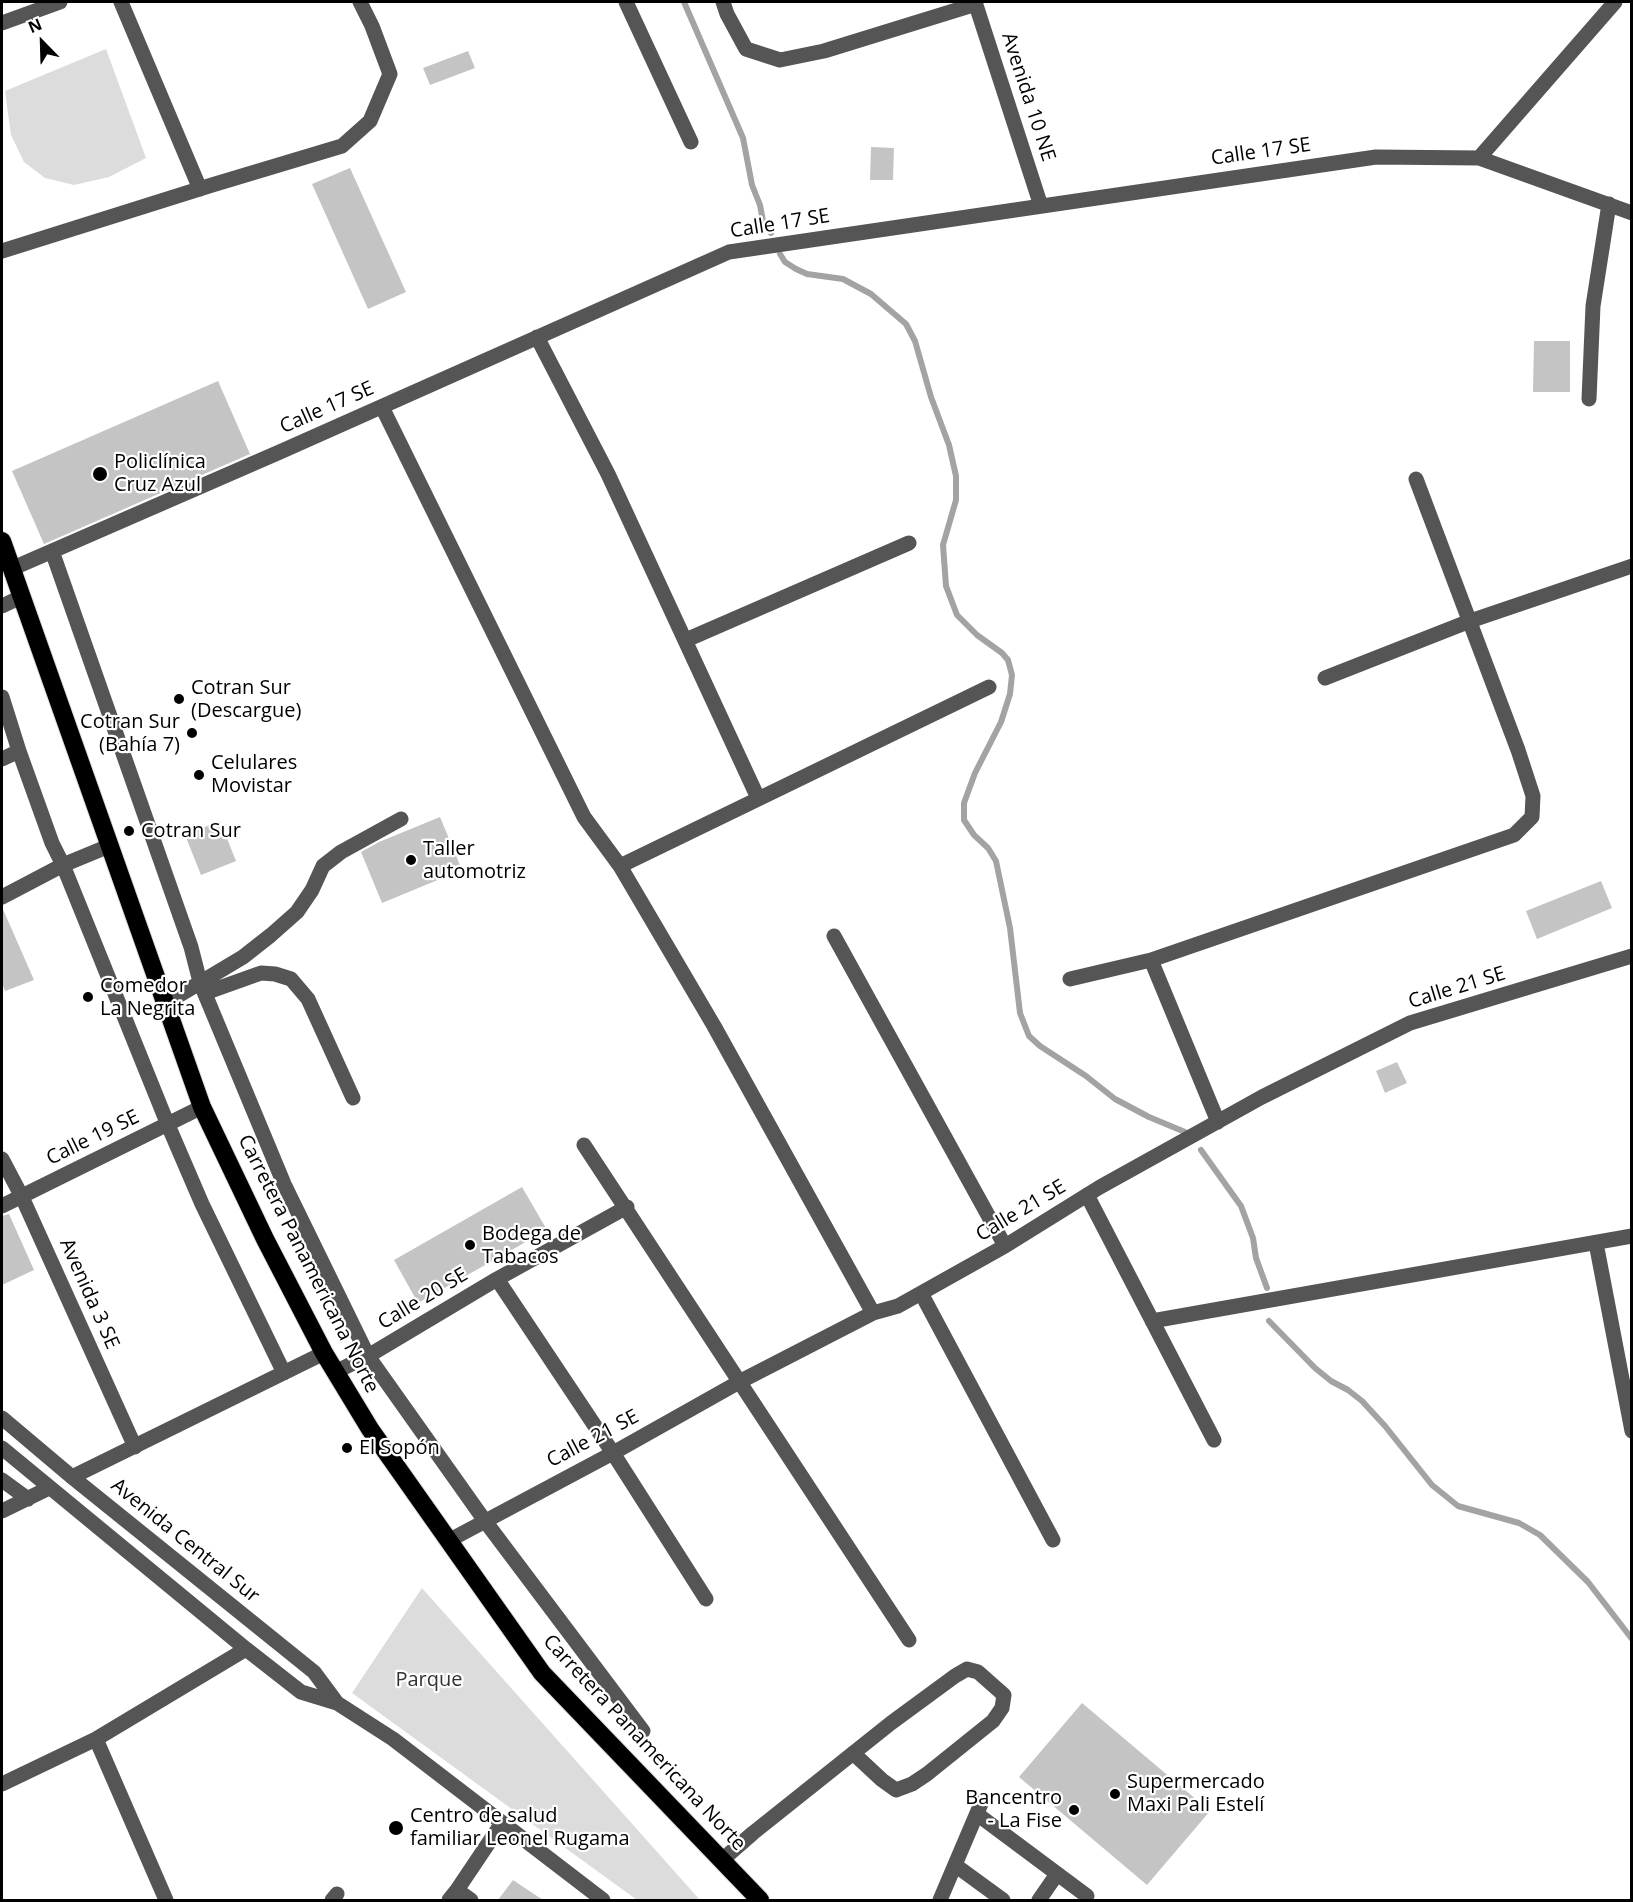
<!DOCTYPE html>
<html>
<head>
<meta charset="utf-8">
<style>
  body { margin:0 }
  #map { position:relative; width:1633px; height:1902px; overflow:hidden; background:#fff; font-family:"Open Sans",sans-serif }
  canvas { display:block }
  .frame { position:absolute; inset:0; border:3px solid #000; pointer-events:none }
  .north { position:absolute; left:12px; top:12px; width:60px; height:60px; -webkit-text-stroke:4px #fff; paint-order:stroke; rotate:337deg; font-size:16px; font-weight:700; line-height:24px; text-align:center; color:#000 }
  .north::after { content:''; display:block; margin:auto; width:21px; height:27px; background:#000; clip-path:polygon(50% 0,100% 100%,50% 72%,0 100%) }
</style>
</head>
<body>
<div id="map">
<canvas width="1633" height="1902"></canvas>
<div class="frame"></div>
<div class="north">N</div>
</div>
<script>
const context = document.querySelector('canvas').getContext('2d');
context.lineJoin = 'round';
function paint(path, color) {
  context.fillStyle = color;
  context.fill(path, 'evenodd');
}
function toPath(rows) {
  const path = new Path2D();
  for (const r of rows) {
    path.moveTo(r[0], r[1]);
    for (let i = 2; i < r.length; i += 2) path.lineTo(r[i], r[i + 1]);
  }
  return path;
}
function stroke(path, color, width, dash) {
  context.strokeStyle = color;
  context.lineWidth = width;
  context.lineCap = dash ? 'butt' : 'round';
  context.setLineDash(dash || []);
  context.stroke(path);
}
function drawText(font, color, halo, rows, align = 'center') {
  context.font = font + ' "Open Sans",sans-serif';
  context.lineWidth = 4.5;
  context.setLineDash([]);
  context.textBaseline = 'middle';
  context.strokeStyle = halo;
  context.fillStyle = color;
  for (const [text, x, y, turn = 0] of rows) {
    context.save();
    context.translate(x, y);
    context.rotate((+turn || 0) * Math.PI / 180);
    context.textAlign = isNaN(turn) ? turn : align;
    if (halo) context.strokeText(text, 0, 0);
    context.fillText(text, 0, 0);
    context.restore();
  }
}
const green = toPath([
  [106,49,146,158,109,177,74,185,45,178,24,162,11,135,5,91],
  [422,1588,700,1900,637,1900,352,1693]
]);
const stream = toPath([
  [684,2,743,138,752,185,760,205,763,221,771,233],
  [780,254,785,262,796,269,807,274,843,279,871,294,906,324,915,341,931,397,949,445,956,476,956,500,943,545,946,586,957,615,977,635,1002,653,1008,660,1012,675,1010,694,1001,722,975,773,964,803,964,820,974,835,988,848,996,861,1010,928,1020,1013,1029,1036,1040,1046,1086,1076,1115,1099,1149,1117,1185,1132],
  [1201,1150,1241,1206,1253,1238,1256,1258,1267,1288],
  [1269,1321,1315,1368,1331,1381,1348,1390,1362,1401,1385,1426,1432,1485,1458,1506,1519,1523,1540,1535,1588,1582,1632,1639]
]);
const building = toPath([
  [468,51,475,68,430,85,423,68],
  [871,147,894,148,893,180,870,180],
  [350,168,406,292,368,309,312,184],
  [1534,341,1570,341,1570,392,1533,392],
  [218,381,250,454,44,544,12,471],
  [440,817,462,870,382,903,361,852,379,842],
  [220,821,236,861,201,875,185,835],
  [1601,881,1612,908,1537,939,1526,911],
  [2,907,34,980,5,991,2,983],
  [1397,1062,1407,1083,1385,1093,1376,1071],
  [522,1187,547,1230,418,1303,394,1260],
  [9,1214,34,1270,2,1285,2,1216],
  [1082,1703,1210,1811,1147,1885,1019,1777],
  [513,1880,543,1900,498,1900]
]);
const minor = toPath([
  [121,2,200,189],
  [626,2,691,142],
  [723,2,727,14,746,49,780,60,824,51,976,4],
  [975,2,1041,206],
  [2,23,60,2],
  [1479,158,1615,2],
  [2,251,212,185,342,146,370,121,390,74,372,26,360,2],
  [537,337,608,474,758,798],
  [1589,399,1593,306,1609,204],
  [382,407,584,817,620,866,714,1026,873,1313],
  [52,551,191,947,200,982,284,1184,368,1356,485,1521,643,1731],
  [11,569,282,451,729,252,1376,157,1479,158,1632,213],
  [2,606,21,597],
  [686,640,909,543],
  [1325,678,1470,621,1632,566],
  [2,697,19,751,2,759],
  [19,751,52,843,63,865,168,1125,202,1204,284,1373],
  [620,866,989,687],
  [2,897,63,865,109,846],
  [834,936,1005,1246],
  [1151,960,1218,1122],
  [1070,979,1151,960,1514,835,1532,817,1533,796,1518,750,1416,479],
  [205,993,261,973,275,974,291,979,308,999,353,1098],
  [166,1003,243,957,271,935,297,912,312,890,323,866,341,852,401,819],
  [584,1145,909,1640],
  [2,1159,22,1197,135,1447],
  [1087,1195,1214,1440],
  [2,1206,202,1107],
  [1596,1243,1632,1431],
  [497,1279,613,1453,706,1599],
  [921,1293,1053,1540],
  [1152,1321,1632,1236],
  [335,1372,368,1356,497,1279,627,1207],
  [2,1418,72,1477,314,1672,337,1703],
  [2,1448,246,1649,301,1692,337,1703,393,1739,603,1900],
  [72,1477,324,1353],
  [2,1480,28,1499],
  [2,1511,49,1488],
  [448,1541,613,1453,741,1381,873,1313,898,1306,1005,1246,1100,1187,1262,1097,1410,1023,1632,956],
  [96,1739,166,1900],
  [2,1784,96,1739,246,1649],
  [977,1814,1087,1896],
  [722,1860,753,1833,891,1723,955,1676,967,1669,978,1672,1004,1695,1002,1708,993,1721,927,1774,912,1784,896,1790,882,1780,853,1753],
  [955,1865,1003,1900],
  [457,1890,502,1823],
  [332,1900,337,1894],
  [449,1900,457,1890,471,1900],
  [940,1900,983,1799],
  [1039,1900,1057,1874]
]);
const highway = toPath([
  [2,541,202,1107,265,1239,324,1353,370,1429,542,1673,760,1900]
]);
const markers = [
  [100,474,8,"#000"],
  [179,699,6,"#000"],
  [192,733,6,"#000"],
  [199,775,6,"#000"],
  [129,831,6,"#000"],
  [411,860,6,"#000"],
  [88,997,6,"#000"],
  [470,1245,6,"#000"],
  [347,1448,6,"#000"],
  [1115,1794,6,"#000"],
  [1074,1810,6,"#000"],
  [396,1828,8,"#000"]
];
const streetNames = [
  ["Avenida 10 NE",1028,97,72],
  ["Calle 17 SE",1261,152,-8],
  ["Calle 17 SE",780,224,-9],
  ["Calle 17 SE",327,408,-24],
  ["Calle 21 SE",1457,988,-17],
  ["Calle 19 SE",93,1138,-26],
  ["Calle 21 SE",1021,1211,-31],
  ["Carretera Panamericana Norte",308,1264,63],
  ["Avenida 3 SE",89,1294,66],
  ["Calle 20 SE",423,1299,-31],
  ["Calle 21 SE",593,1439,-28],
  ["Avenida Central Sur",185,1541,39],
  ["Carretera Panamericana Norte",644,1743,47]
];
const poiNames = [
  ["Policlínica",114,462],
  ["Cruz Azul",114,485],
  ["Cotran Sur",191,688],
  ["(Descargue)",191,711],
  ["Cotran Sur",180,722,"right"],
  ["(Bahía 7)",180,745,"right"],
  ["Celulares",211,763],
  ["Movistar",211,786],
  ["Cotran Sur",141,831],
  ["Taller",423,849],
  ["automotriz",423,872],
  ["Comedor",100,986],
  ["La Negrita",100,1009],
  ["Bodega de",482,1234],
  ["Tabacos",482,1257],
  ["El Sopón",359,1448],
  ["Supermercado",1127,1782],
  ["Maxi Pali Estelí",1127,1805],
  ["Bancentro",1062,1798,"right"],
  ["- La Fise",1062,1821,"right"],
  ["Centro de salud",410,1816],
  ["familiar Leonel Rugama",410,1839]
];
const parkNames = [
  ["Parque",429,1680]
];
paint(green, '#dcdcdc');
stroke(stream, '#a3a3a3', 6);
paint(building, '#c4c4c4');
stroke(highway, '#dbdbdb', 20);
stroke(minor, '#555', 15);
stroke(highway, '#000', 18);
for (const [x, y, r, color] of markers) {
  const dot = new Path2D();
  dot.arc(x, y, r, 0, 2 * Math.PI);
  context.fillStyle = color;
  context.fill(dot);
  stroke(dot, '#fff', 2);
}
drawText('20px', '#000', '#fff', streetNames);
drawText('20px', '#000', '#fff', poiNames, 'left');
drawText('20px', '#333', '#fff', parkNames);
</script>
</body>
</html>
